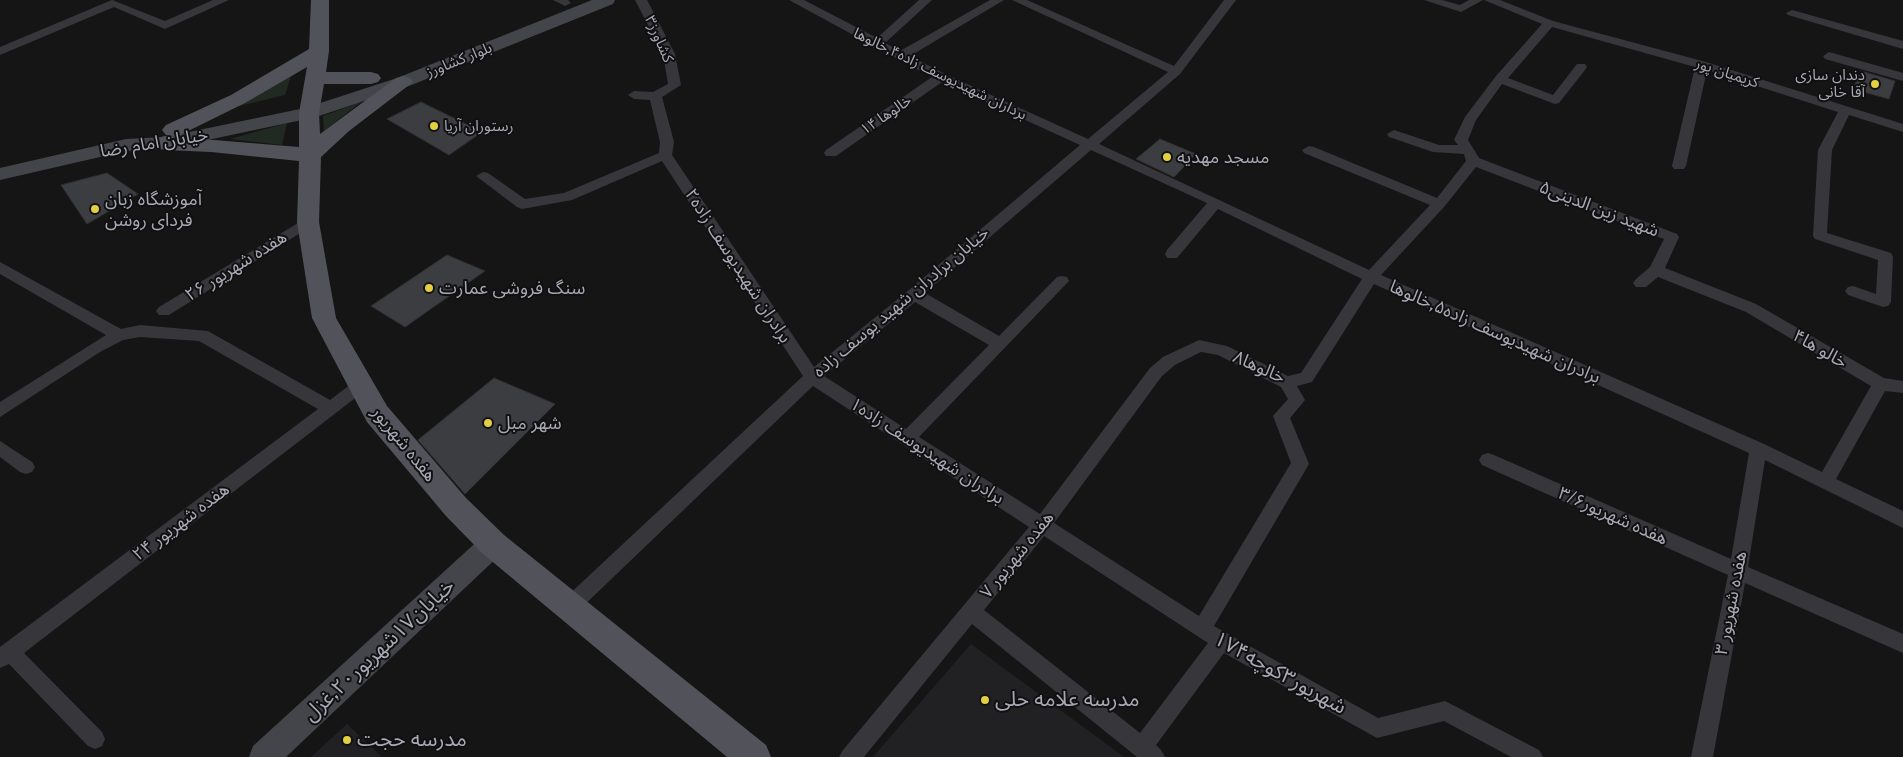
<!DOCTYPE html>
<html>
<head>
<meta charset="utf-8">
<style>
  body { margin:0 }
  canvas { display:block; background:#151516 }
</style>
</head>
<body>
<canvas width="1903" height="757"></canvas>
<script>
const context = document.querySelector('canvas').getContext('2d');
context.lineJoin = 'round';
function paint(path, color) {
  context.fillStyle = color;
  context.fill(path, 'evenodd');
}
function toPath(rows) {
  const path = new Path2D();
  for (const r of rows) {
    path.moveTo(r[0], r[1]);
    for (let i = 2; i < r.length; i += 2) path.lineTo(r[i], r[i + 1]);
  }
  return path;
}
function stroke(path, color, width, dash) {
  context.strokeStyle = color;
  context.lineWidth = width;
  context.lineCap = dash ? 'butt' : 'round';
  context.setLineDash(dash || []);
  context.stroke(path);
}
function drawText(font, color, halo, rows, align = 'center') {
  context.font = font + ' "Public Sans","Noto Sans Arabic",sans-serif';
  context.lineWidth = 4;
  context.setLineDash([]);
  context.textBaseline = 'middle';
  context.strokeStyle = halo;
  context.fillStyle = color;
  for (const [text, x, y, turn = 0] of rows) {
    context.save();
    context.translate(x, y);
    context.rotate((+turn || 0) * Math.PI / 180);
    context.textAlign = isNaN(turn) ? turn : align;
    if (halo) context.strokeText(text, 0, 0);
    context.fillText(text, 0, 0);
    context.restore();
  }
}
const built = toPath([
  [971,644,1124,757,873,757],
  [347,724,382,757,311,757]
]);
const green = toPath([
  [291,76,285,95,227,109],
  [361,102,324,131,323,116],
  [287,123,282,145,230,139]
]);
const building = toPath([
  [1861,71,1895,81,1889,99,1853,89,1861,71],
  [421,102,482,132,449,155,387,119,421,102],
  [1160,139,1196,154,1174,177,1136,159,1160,139],
  [107,173,138,194,87,224,61,185,107,173],
  [447,255,485,271,405,327,371,306,447,255],
  [494,378,555,404,465,494,418,440,494,378]
]);
const street = toPath([
  [112,0,165,21,213,0,229,0,165,29,114,7,0,55,0,47,112,0],
  [553,0,568,0,571,3,565,6,553,0],
  [635,0,647,0,675,54,681,85,662,97,674,142,672,155,814,367,909,290,1080,145,942,82,836,156,826,156,824,153,826,150,932,77,877,48,872,48,870,44,789,0,804,0,877,38,919,0,932,0,885,43,900,51,990,0,1004,0,910,56,945,74,1088,139,1168,72,1012,0,1027,0,1174,66,1224,0,1236,0,1180,74,1099,144,1369,270,1430,205,1304,153,1302,150,1309,146,1314,147,1437,198,1466,161,1464,154,1433,152,1389,137,1387,134,1394,130,1439,145,1458,145,1454,140,1465,117,1496,76,1542,24,1484,0,1500,0,1553,21,1706,62,1903,124,1903,132,1849,115,1832,150,1827,233,1891,253,1893,257,1891,302,1888,306,1883,307,1848,295,1845,291,1848,287,1853,286,1876,294,1878,260,1815,239,1813,236,1818,150,1838,112,1707,70,1686,166,1684,169,1674,169,1672,166,1695,67,1552,27,1508,78,1553,95,1577,64,1585,64,1587,67,1585,70,1559,103,1555,104,1502,84,1476,120,1468,140,1479,158,1677,234,1679,237,1665,268,1756,304,1884,378,1903,381,1903,393,1885,391,1836,479,1903,511,1903,528,1765,460,1748,567,1903,634,1903,653,1745,583,1713,757,1691,757,1728,575,1482,465,1479,460,1482,455,1488,453,1494,455,1731,559,1749,453,1374,284,1312,382,1297,386,1305,400,1290,418,1309,464,1214,626,1378,718,1445,701,1539,750,1543,757,1511,757,1444,721,1377,738,1224,653,1156,745,1161,750,1165,757,1137,757,972,624,864,757,839,757,843,750,1029,527,813,386,578,611,571,614,564,611,561,605,564,599,803,376,662,161,572,200,522,209,517,207,476,176,483,172,488,173,525,199,564,193,659,153,660,142,650,100,634,99,628,95,634,91,653,92,668,84,663,54,635,0],
  [1091,150,1207,203,1167,250,1165,254,1167,258,1177,258,1218,209,1362,279,1301,373,1288,376,1227,346,1199,340,1163,357,1150,368,1040,514,919,437,1069,281,1067,277,1062,276,1057,277,999,336,925,293,1091,150],
  [1476,167,1664,239,1650,267,1636,279,1633,283,1636,287,1646,287,1658,277,1746,312,1871,386,1822,472,1764,444,1381,275,1444,207,1476,167],
  [915,302,989,345,906,429,824,376,915,302],
  [1201,352,1218,355,1281,387,1288,399,1273,416,1291,463,1199,616,1054,523,1162,376,1175,365,1201,352],
  [1044,536,1208,643,1140,733,984,610,1044,536],
  [1424,0,1442,0,1460,5,1469,0,1483,0,1461,12,1424,0],
  [1792,10,1903,41,1903,49,1788,15,1786,13,1792,10],
  [1829,52,1903,73,1903,81,1825,59,1823,56,1829,52],
  [308,217,315,222,313,225,169,315,159,315,156,311,159,307,308,217],
  [0,262,121,329,140,325,208,331,330,400,355,381,361,379,367,381,369,385,367,389,24,653,102,732,105,739,102,746,95,749,88,746,9,664,0,668,0,647,318,409,199,341,140,337,123,340,100,352,0,417,0,402,106,335,0,274,0,262],
  [0,441,32,462,35,467,32,472,26,474,20,472,0,457,0,441]
]);
const secondary = toPath([
  [592,0,615,0,613,4,409,86,316,117,165,149,126,151,0,180,0,168,126,139,165,137,305,108,397,78,592,0],
  [493,532,503,536,506,544,503,552,286,757,249,757,253,746,483,536,493,532]
]);
const primary = toPath([
  [311,0,329,0,329,51,326,72,371,72,378,74,381,78,378,82,371,84,324,84,319,113,320,134,396,78,403,76,410,78,413,82,349,131,321,157,319,222,336,318,387,406,466,498,504,535,766,745,771,757,727,757,482,553,446,516,367,422,312,318,297,222,299,161,211,152,165,150,157,148,154,143,157,138,165,136,299,147,299,113,307,67,245,103,180,135,173,136,166,135,162,130,166,125,231,95,309,49,311,0]
]);
const markers = [
  [1875,84,5,"#e2cf42"],
  [434,126,5,"#e2cf42"],
  [1167,157,5,"#e2cf42"],
  [95,209,5,"#e2cf42"],
  [429,288,5,"#e2cf42"],
  [488,423,5,"#e2cf42"],
  [985,700,5,"#e2cf42"],
  [347,740,5,"#e2cf42"]
];
const farStreetnames = [
  ["کشاورز۳",659,39,66],
  ["بلوار کشاورز",459,60,-22],
  ["کریمیان پور",1727,73,18],
  ["برداران شهیدیوسف زاده۴,خالوها",940,74,26],
  ["خالوها ۱۴",886,115,-34]
];
const farPoinames = [
  ["دندان سازی",1865,75],
  ["آقا خانی",1865,92],
  ["رستوران آریا",444,126,"left"]
];
const streetNames = [
  ["خیابان امام رضا",154,143,-9],
  ["شهید زین الدینی۵",1599,209,21],
  ["هفده شهریور ۲۶",236,266,-32],
  ["برادران شهیدیوسف زاده۲",738,266,57],
  ["خیابان برادران شهید یوسف زاده",901,302,-40],
  ["برادران شهیدیوسف زاده۵,خالوها",1495,332,24],
  ["خالو ها۴",1820,349,30],
  ["خالوها۸",1259,367,24],
  ["هفده شهریور",404,444,51],
  ["برادران شهیدیوسف زاده۱",927,451,33],
  ["هفده شهریور۳/۶",1613,516,24],
  ["هفده شهریور ۲۴",181,522,-37],
  ["هفده شهریور ۷",1017,555,-51],
  ["هفده شهریور ۳",1731,603,-79]
];
const poiNames = [
  ["مسجد مهدیه",1177,157],
  ["آموزشگاه زبان",105,199],
  ["فردای روشن",105,220],
  ["سنگ فروشی عمارت",439,288],
  ["شهر مبل",498,423]
];
const nearStreetnames = [
  ["خیابان۱۷شهریور۲۰,غزل",379,650,-43],
  ["۱۷شهریور۳کوچه۴",1280,673,29]
];
const nearPoinames = [
  ["مدرسه علامه حلی",995,700],
  ["مدرسه حجت",357,740]
];
paint(built, '#212123');
paint(green, '#212923');
paint(building, '#3c3d40');
stroke(building, '#302f32', 1);
paint(street, '#36363b');
paint(secondary, '#44444b');
paint(primary, '#52525a');
for (const [x, y, r, color] of markers) {
  const dot = new Path2D();
  dot.arc(x, y, r, 0, 2 * Math.PI);
  context.fillStyle = color;
  context.fill(dot);
  stroke(dot, '#101011', 2);
}
drawText('15px', '#a8a9b5', '#101011', farStreetnames);
drawText('15px', '#a8a9b5', '#101011', farPoinames, 'right');
drawText('18px', '#a8a9b5', '#101011', streetNames);
drawText('18px', '#a8a9b5', '#101011', poiNames, 'left');
drawText('21px', '#a8a9b5', '#101011', nearStreetnames);
drawText('21px', '#a8a9b5', '#101011', nearPoinames, 'left');
</script>
</body>
</html>
